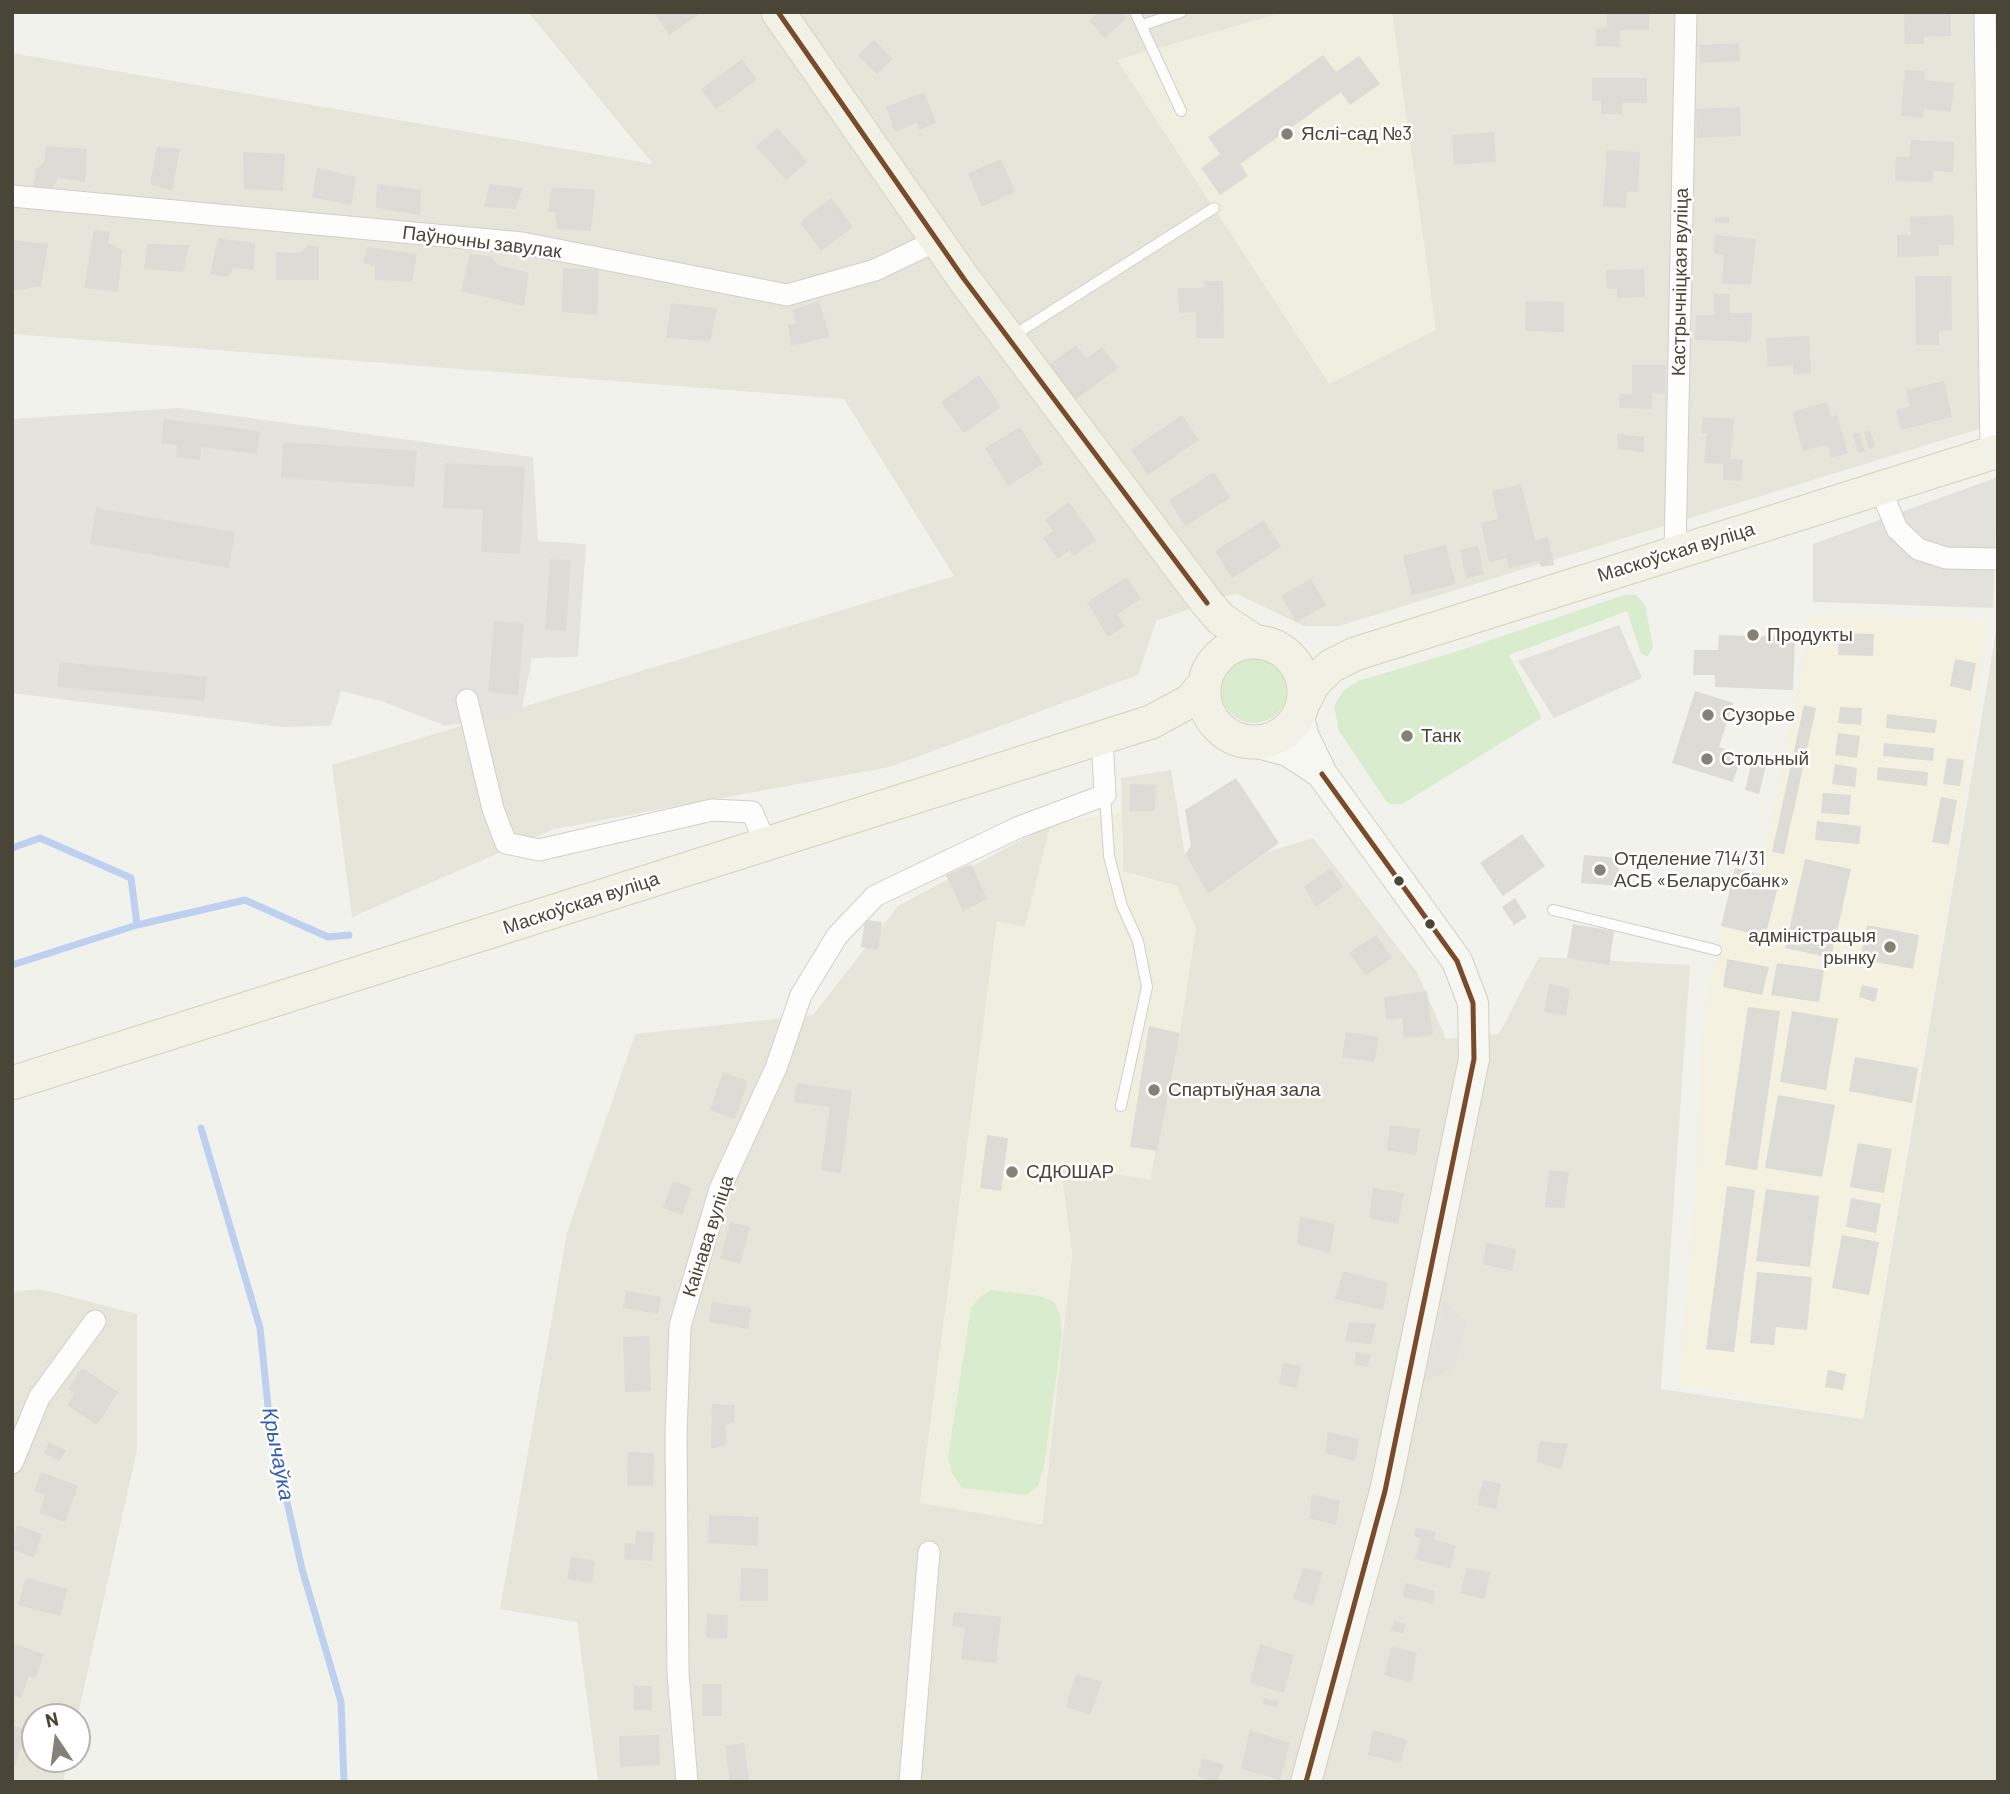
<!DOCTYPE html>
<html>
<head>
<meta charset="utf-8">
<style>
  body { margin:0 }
  #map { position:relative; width:2010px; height:1794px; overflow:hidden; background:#f2f2ed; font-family:Barlow,sans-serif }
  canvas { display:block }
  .frame { position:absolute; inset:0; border:14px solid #494638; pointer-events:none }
  .north { position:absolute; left:21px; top:1703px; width:70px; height:70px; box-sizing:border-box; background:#fff; border:2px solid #b6b5af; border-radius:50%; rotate:347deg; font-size:19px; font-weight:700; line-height:28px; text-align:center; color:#494638 }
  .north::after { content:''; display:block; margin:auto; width:24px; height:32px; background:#848277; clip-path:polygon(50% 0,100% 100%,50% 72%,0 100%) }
</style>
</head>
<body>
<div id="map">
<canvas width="2010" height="1794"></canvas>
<div class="frame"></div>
<div class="north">N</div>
</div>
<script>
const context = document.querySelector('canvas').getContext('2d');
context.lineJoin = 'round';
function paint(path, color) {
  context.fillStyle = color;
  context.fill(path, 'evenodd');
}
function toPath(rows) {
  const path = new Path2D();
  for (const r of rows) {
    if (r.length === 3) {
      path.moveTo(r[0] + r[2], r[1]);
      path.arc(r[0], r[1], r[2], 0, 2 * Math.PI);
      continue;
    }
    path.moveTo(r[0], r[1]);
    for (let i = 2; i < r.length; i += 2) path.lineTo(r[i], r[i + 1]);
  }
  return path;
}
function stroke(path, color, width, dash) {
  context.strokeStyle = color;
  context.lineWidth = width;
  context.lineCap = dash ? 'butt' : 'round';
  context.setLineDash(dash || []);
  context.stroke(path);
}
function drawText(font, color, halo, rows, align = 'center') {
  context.font = font + ' Barlow,sans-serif';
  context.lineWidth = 5;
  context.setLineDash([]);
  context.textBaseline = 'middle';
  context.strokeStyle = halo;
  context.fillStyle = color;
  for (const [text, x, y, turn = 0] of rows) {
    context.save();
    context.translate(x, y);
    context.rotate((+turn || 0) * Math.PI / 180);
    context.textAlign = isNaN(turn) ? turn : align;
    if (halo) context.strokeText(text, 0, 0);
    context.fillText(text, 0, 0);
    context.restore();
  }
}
const residential = toPath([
  [528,12,1998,12,1998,423,1339,626,1304,626,1235,593,1156,621,1138,675,890,767,554,829,352,917,332,765,954,576,844,399,12,334,12,53,653,164],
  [1998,620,1998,1782,598,1782,577,1622,500,1609,567,1233,635,1034,813,1015,898,906,1051,824,1025,927,997,922,920,1502,1042,1524,1072,1254,1060,1164,1177,886,1123,872,1121,778,1171,770,1185,854,1208,894,1267,852,1313,838,1417,972,1446,1039,1499,1034,1539,957,1690,965,1661,1389,1863,1419],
  [40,1289,137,1314,137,1450,77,1719,35,1717,35,1759,68,1759,63,1782,12,1782,12,1292]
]);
const commercial = toPath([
  [1807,614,1986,620,1970,761,1944,934,1863,1419,1679,1384,1699,1149,1701,1039,1721,926,1765,937,1780,879,1760,874,1803,662]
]);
const industrial = toPath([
  [178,408,533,457,538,541,586,544,578,657,532,658,522,708,505,716,446,726,381,701,341,691,331,726,282,727,12,693,12,419]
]);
const education = toPath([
  [1285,12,1392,12,1436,330,1329,384,1117,60],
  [1122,812,1123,871,1177,886,1196,928,1180,1033,1150,1180,1060,1164,1072,1254,1042,1524,920,1503,997,921,1025,927,1051,824]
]);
const green = toPath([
  [1624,595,1636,595,1645,605,1653,647,1648,656,1641,654,1627,611,1509,655,1542,718,1402,804,1390,804,1386,801,1339,731,1334,706,1343,691,1358,681,1452,653],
  [1254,690,33],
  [991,1290,1040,1296,1054,1302,1060,1314,1062,1335,1044,1466,1038,1486,1026,1495,962,1488,952,1473,948,1457,971,1308,980,1297]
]);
const parking = toPath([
  [1998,477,1993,608,1813,602,1813,544],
  [1619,625,1642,678,1554,718,1518,661],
  [1445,1303,1466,1322,1455,1368,1424,1380]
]);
const stream = toPath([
  [12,848,40,838,131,878,137,925],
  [12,965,137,925,245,900,328,937,349,935],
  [201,1128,260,1328,270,1426,302,1569,341,1702,344,1782]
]);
const building = toPath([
  [654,12,702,12,669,35],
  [1098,12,1121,12,1126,18,1105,38,1089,21],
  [1607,12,1649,12,1649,30,1620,30,1620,47,1596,46,1596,29,1607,28],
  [1904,12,1951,12,1951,36,1924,37,1924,44,1905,44],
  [874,40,893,59,877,74,858,55],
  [1739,43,1740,61,1700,63,1699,45],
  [1323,55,1336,72,1359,56,1380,84,1350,105,1341,92,1240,164,1248,176,1220,195,1201,168,1220,154,1208,137],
  [742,59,757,80,716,109,701,89],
  [1905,70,1925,71,1924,80,1954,83,1951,112,1924,109,1923,118,1901,116],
  [1592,78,1647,78,1647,103,1622,103,1622,114,1601,114,1601,101,1592,101],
  [924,92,936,123,919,130,917,123,895,132,886,107],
  [1740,107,1741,136,1697,138,1696,109],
  [778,128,807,162,786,180,756,146],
  [1494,132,1496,162,1454,165,1452,135],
  [1911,140,1954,142,1953,172,1933,171,1932,182,1895,181,1896,157,1910,157],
  [46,146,87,149,85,182,58,178,51,192,33,189,36,170,44,162],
  [157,147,180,149,172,191,150,184],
  [1607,150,1640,152,1638,192,1627,191,1625,208,1603,206],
  [243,152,285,154,283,191,244,189],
  [1001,159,1015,192,982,207,968,173],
  [317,168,356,177,351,205,312,197],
  [377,184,421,190,420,215,376,208],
  [490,184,523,188,515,209,484,207],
  [552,187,595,190,591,231,557,229,555,212,548,212],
  [831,198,853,227,821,251,800,222],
  [1953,215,1954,245,1938,245,1939,256,1897,257,1897,235,1911,235,1910,217],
  [1715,217,1729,218,1729,223,1715,223],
  [94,230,110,232,108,243,122,250,118,292,84,288],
  [1715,235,1756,239,1751,285,1722,283,1724,255,1714,254],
  [218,238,255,243,254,270,233,268,228,277,210,274],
  [12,240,48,244,41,286,12,291],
  [147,244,189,245,183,272,144,269],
  [308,245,319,247,319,280,276,280,276,252,300,253],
  [368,247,417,254,412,282,375,280,375,266,363,263],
  [470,254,492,257,498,265,529,273,524,306,461,291],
  [563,268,599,270,597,315,562,312],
  [1644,269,1645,297,1617,298,1617,289,1607,289,1606,270],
  [1915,276,1951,276,1952,330,1939,331,1939,345,1916,345],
  [1204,281,1223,281,1224,338,1196,338,1196,312,1179,313,1178,288,1204,288],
  [1714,294,1730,294,1730,313,1752,313,1751,342,1695,340,1696,315,1714,315],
  [819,301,830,337,791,346,788,325,796,324,792,310],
  [1526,301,1564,302,1564,332,1525,331],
  [671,303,717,308,710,341,666,338],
  [1809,336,1811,373,1793,374,1793,365,1768,367,1766,338],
  [1076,345,1087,358,1102,347,1118,368,1075,400,1049,365],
  [1632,365,1666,365,1665,394,1652,393,1652,409,1619,408,1620,394,1632,394],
  [979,375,1001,407,964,433,941,402],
  [1944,381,1952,417,1901,430,1896,410,1910,407,1906,390],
  [1827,402,1831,417,1837,415,1848,453,1831,458,1827,445,1803,451,1792,412],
  [1182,415,1199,440,1148,475,1131,450],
  [1703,417,1734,419,1730,459,1743,459,1741,481,1723,480,1723,464,1704,463,1707,434,1701,433],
  [164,419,260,431,257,454,201,447,200,460,176,457,177,445,161,443],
  [1020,427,1043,464,1008,486,985,448],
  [1870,430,1876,447,1869,449,1864,432],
  [1859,433,1865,451,1858,453,1853,434],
  [1617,434,1644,437,1644,452,1618,449],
  [283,442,417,451,414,487,281,478],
  [445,463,525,467,520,554,481,552,483,510,443,508],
  [1214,472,1230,498,1185,526,1169,500],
  [1521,484,1535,540,1548,537,1554,565,1541,567,1539,561,1509,568,1505,550,1506,558,1489,562,1481,523,1498,519,1492,491],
  [1069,502,1096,540,1074,556,1070,550,1058,559,1043,538,1053,531,1045,520],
  [96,508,235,532,229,568,90,544],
  [1264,520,1281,547,1232,578,1215,551],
  [1446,545,1456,584,1412,595,1403,556],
  [1478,546,1484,574,1466,578,1460,550],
  [550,559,571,560,566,631,545,630],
  [1127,577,1141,599,1117,614,1125,626,1108,637,1087,602],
  [1311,579,1326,605,1296,622,1281,596],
  [494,621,524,623,518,695,488,692],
  [1839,633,1874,634,1873,656,1838,655],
  [1719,635,1795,637,1793,690,1715,687,1715,675,1693,675,1694,650,1718,650],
  [1955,659,1976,663,1971,691,1950,686],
  [60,662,207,677,204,701,57,687],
  [1695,691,1733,703,1719,747,1742,754,1733,782,1672,763],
  [1804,705,1816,708,1784,854,1772,852],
  [1840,707,1862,708,1861,725,1838,723],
  [1887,714,1937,720,1935,733,1886,728],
  [1838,733,1860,736,1857,758,1835,755],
  [1884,743,1934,748,1933,761,1883,756],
  [1947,758,1964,760,1960,786,1943,784],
  [1752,761,1766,765,1759,794,1745,790],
  [1835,764,1857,768,1855,787,1832,784],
  [1878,767,1928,772,1927,786,1877,780],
  [1236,778,1279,843,1208,894,1185,854,1191,846,1185,810],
  [1130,784,1156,785,1155,811,1129,811],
  [1823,793,1851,795,1849,815,1821,813],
  [1941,797,1957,800,1949,845,1932,842],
  [1817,821,1861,826,1859,844,1815,840],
  [1522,834,1545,866,1503,896,1480,863],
  [1584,855,1620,858,1617,886,1581,883],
  [1805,859,1851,869,1831,958,1785,948],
  [971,864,987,899,963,911,946,875],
  [1331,868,1343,887,1316,907,1304,887],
  [1735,868,1780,879,1765,937,1721,926],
  [1515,898,1527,917,1514,925,1502,907],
  [865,920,882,922,878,950,861,947],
  [1573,924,1614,931,1609,965,1567,958],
  [1867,925,1919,935,1913,969,1860,959],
  [1376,935,1392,958,1366,975,1349,953],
  [1727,959,1769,967,1762,995,1723,987],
  [1777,963,1824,970,1819,1002,1771,995],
  [1549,984,1570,988,1566,1016,1544,1012],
  [1862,985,1878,989,1875,1002,1859,997],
  [1427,991,1433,1035,1404,1038,1402,1018,1386,1020,1384,997],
  [1748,1007,1780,1011,1757,1170,1725,1165],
  [1792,1011,1838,1019,1826,1090,1780,1082],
  [1149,1026,1180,1033,1157,1151,1130,1147],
  [1346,1032,1379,1037,1374,1062,1342,1057],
  [1855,1057,1918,1068,1912,1103,1849,1091],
  [723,1072,748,1081,735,1119,710,1110],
  [797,1083,852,1091,841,1173,821,1170,830,1107,794,1102],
  [1778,1095,1835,1105,1822,1177,1765,1168],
  [1390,1125,1420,1129,1416,1155,1387,1150],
  [987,1135,1008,1138,1001,1191,980,1188],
  [1858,1143,1892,1149,1884,1193,1850,1187],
  [1549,1170,1569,1172,1564,1208,1545,1207],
  [673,1181,692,1188,682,1215,663,1208],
  [1727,1186,1755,1190,1734,1352,1706,1349],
  [1373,1188,1404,1193,1398,1224,1369,1218],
  [1766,1189,1819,1196,1810,1267,1756,1261],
  [1851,1198,1881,1204,1876,1233,1846,1227],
  [1300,1217,1335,1224,1330,1253,1297,1244],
  [730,1222,750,1227,740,1264,720,1258],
  [1842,1235,1879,1242,1869,1295,1832,1288],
  [1486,1243,1516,1249,1512,1271,1483,1264],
  [1343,1271,1388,1283,1383,1310,1335,1299],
  [1757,1272,1812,1277,1807,1330,1776,1327,1774,1345,1750,1343],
  [626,1291,661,1297,658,1314,623,1308],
  [712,1302,751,1308,748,1329,709,1322],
  [1349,1322,1376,1324,1371,1344,1345,1341],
  [649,1336,651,1391,625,1392,623,1337],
  [1356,1352,1371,1355,1368,1367,1354,1364],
  [1283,1363,1301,1366,1297,1388,1279,1384],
  [82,1368,118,1392,97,1425,67,1405,75,1393,68,1389],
  [1828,1370,1846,1374,1843,1390,1825,1387],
  [712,1404,735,1405,734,1422,726,1425,726,1445,711,1449],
  [1328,1432,1359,1439,1355,1461,1325,1453],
  [1540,1441,1568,1444,1561,1469,1536,1462],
  [49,1442,66,1450,60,1461,44,1453],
  [628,1452,654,1453,653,1486,627,1486],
  [41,1472,78,1486,65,1522,39,1513,45,1495,34,1491],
  [1483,1480,1501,1484,1496,1509,1477,1505],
  [1312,1494,1340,1501,1336,1525,1309,1518],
  [709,1515,759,1517,757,1546,708,1543],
  [17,1525,42,1534,34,1558,12,1549],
  [1416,1528,1436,1532,1434,1539,1456,1546,1450,1568,1415,1559,1421,1539,1414,1536],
  [636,1531,654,1532,652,1561,624,1559,625,1543,635,1544],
  [571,1557,595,1561,592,1583,567,1579],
  [741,1568,768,1569,768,1601,740,1601],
  [1303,1568,1323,1572,1313,1605,1293,1599],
  [1467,1568,1491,1572,1484,1599,1460,1593],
  [26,1578,68,1589,60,1616,18,1605],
  [1405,1583,1435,1591,1433,1604,1403,1597],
  [954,1612,1001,1617,996,1663,961,1659,965,1628,952,1626],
  [707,1614,728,1615,727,1639,706,1638],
  [1394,1621,1406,1624,1403,1633,1391,1631],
  [12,1643,44,1654,36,1678,29,1676,21,1698,12,1695],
  [1260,1644,1294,1655,1284,1693,1250,1683],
  [1392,1646,1417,1653,1411,1683,1384,1675],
  [1076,1674,1102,1682,1090,1715,1066,1707],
  [702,1684,722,1684,722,1716,702,1716],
  [634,1686,652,1686,652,1710,634,1710],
  [1264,1698,1279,1701,1277,1707,1263,1704],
  [12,1725,27,1730,15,1766,12,1765],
  [1250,1730,1290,1743,1280,1780,1241,1769],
  [1373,1730,1407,1740,1401,1763,1368,1755],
  [659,1735,660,1765,620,1767,619,1736],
  [744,1743,749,1781,730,1782,725,1746],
  [1202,1758,1224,1765,1217,1782,1197,1776]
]);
const service = toPath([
  [1135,12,1181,111],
  [1143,25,1181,12],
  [1011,337,1214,208],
  [1105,795,1109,856,1122,906,1138,941,1147,987,1121,1106],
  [1553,910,1716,950]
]);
const minor = toPath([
  [1985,12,1991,453],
  [12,196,522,243,787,295,875,270,938,240],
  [1880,488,1897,529,1918,549,1946,558,1998,559],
  [1675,552,1686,12],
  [467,700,493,809,506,843,539,850,712,810,752,812,766,844],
  [12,1463,39,1398,95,1321],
  [687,1782,678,1674,676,1433,680,1326,720,1189,776,1068,801,995,837,936,875,896,1019,827,1105,795,1102,737],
  [910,1782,929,1552]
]);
const secondary = toPath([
  [1299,716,1303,735,1322,774,1457,961,1473,1003,1474,1059,1385,1491,1306,1782],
  [1258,743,1288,751,1320,772]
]);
const primary = toPath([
  [778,12,964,279,1207,603,1221,619,1254,641],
  [1254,692,50],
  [1305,700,1313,684,1331,666,1355,654,1998,451],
  [12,1083,1151,722,1190,701,1204,684]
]);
const bus1 = toPath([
  [778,12,964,279,1207,603],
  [1306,1782,1385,1491,1474,1059,1473,1003,1457,961,1322,774]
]);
const markers = [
  [1287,134,7,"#848277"],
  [1753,635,7,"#848277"],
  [1708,715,7,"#848277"],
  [1407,736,7,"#848277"],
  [1707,759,7,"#848277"],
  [1600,870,7,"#848277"],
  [1399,881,6,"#494638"],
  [1430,924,6,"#494638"],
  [1890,947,7,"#848277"],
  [1154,1090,7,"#848277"],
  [1012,1172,7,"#848277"]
];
const poiNames = [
  ["Яслі-сад №3",1301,134],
  ["Продукты",1767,635],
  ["Сузорье",1722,715],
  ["Танк",1421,736],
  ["Стольный",1721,759],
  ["Отделение 714/31",1614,859],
  ["АСБ «Беларусбанк»",1614,881],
  ["адміністрацыя",1876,936,"right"],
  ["рынку",1876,958,"right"],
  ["Спартыўная зала",1168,1090],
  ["СДЮШАР",1026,1172]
];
const streetNames = [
  ["Паўночны завулак",482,242,7],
  ["Кастрычніцкая вуліца",1680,282,-89],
  ["Маскоўская вуліца",1676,552,-17],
  ["Маскоўская вуліца",581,903,-18],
  ["Каінава вуліца",708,1236,-72]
];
const waterNames = [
  ["Крычаўка",278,1454,79]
];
paint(residential, '#e6e5da');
paint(commercial, '#f4f1e0');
paint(industrial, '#e5e3dd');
paint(education, '#efefe0');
paint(green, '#d9ecce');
paint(parking, '#e2e1dc');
stroke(stream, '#bed0ef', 7);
paint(building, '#dcdbd5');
stroke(service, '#d0d0ca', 12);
stroke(minor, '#d0d0ca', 23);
stroke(secondary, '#d1d0c4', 32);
stroke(primary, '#d4d3bb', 35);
stroke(service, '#fdfdfc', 10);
stroke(minor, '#fdfdfc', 21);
stroke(secondary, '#f7f7f1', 30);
stroke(primary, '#f1f1e5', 33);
stroke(bus1, '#7a4b2a', 5);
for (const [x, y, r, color] of markers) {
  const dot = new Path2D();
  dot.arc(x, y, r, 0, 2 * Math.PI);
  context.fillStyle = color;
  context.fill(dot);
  stroke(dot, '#fff', 2.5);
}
drawText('19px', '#494638', '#fff', poiNames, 'left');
drawText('19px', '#494638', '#fff', streetNames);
drawText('italic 21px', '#325fb4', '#fff', waterNames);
</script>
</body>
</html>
